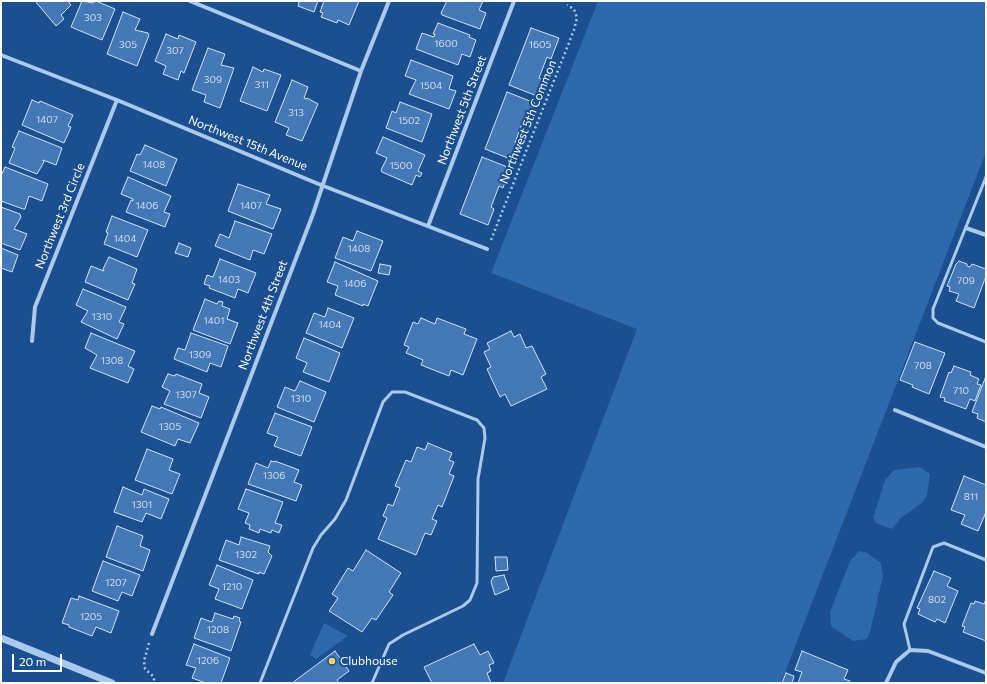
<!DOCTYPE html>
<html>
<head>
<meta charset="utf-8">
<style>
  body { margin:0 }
  #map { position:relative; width:987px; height:684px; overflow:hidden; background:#1b4f8f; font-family:Commissioner,sans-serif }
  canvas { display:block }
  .frame { position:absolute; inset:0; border:2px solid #fff; pointer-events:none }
  .scale { position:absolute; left:12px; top:654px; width:50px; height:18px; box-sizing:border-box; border:2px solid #fff; border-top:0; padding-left:5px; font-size:12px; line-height:14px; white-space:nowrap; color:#fff; -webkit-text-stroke:3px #1b4f8f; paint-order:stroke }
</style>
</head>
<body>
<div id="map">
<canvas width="987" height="684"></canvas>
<div class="frame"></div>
<div class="scale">20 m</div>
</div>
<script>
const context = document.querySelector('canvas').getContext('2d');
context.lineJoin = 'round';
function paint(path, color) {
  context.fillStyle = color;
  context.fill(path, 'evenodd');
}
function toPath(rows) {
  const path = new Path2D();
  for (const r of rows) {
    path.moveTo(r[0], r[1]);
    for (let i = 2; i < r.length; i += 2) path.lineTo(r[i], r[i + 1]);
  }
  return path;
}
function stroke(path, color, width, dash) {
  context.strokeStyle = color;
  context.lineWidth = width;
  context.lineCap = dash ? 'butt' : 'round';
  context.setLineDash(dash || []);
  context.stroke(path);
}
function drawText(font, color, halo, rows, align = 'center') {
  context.font = font + ' Commissioner,sans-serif';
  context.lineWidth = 4;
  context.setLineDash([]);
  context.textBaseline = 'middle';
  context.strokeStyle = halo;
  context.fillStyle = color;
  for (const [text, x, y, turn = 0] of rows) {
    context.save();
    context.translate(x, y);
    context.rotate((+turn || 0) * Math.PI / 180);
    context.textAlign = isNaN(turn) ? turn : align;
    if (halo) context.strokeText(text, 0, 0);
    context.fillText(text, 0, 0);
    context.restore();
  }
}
const green = toPath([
  [598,1,986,1,986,152,781,683,503,683,637,329,491,273],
  [920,467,930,474,927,495,923,502,901,518,892,529,876,523,873,518,885,480,894,470],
  [859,551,866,552,881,563,883,576,870,632,867,639,853,641,831,626,830,612,850,561],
  [324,623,348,636,316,659,310,655]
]);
const building = toPath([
  [35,1,68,1,71,5,61,15,64,19,56,26,35,1],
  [82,1,93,3,96,1,115,9,102,40,71,27,82,1],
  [296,1,318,1,314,12,298,6,299,2,296,1],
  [324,1,359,1,349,25,338,20,337,23,321,17,323,13,320,12,324,1],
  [447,1,483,1,479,10,486,13,480,29,442,15,441,13,447,1],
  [123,12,140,19,135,30,148,33,149,35,137,66,107,54,123,12],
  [438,23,470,35,469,37,476,40,470,57,462,54,458,65,416,49,422,33,434,37,435,34,433,34,438,23],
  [531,28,559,38,551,59,547,57,539,78,543,80,537,96,509,85,531,28],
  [166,34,178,39,179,35,196,42,184,73,181,71,178,80,163,74,166,66,155,61,166,34],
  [208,48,225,54,221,65,234,68,220,108,204,102,206,95,192,90,208,48],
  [411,60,453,76,449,89,456,91,449,109,409,94,416,80,405,76,411,60],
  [253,67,263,72,264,69,281,75,267,111,240,101,253,67],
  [292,80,308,87,304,98,307,99,307,98,318,104,302,141,286,135,289,128,275,122,292,80],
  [507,92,535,103,527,123,523,121,515,143,519,144,513,160,485,149,507,92],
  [32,100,39,103,40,101,73,115,68,126,71,127,64,143,22,125,32,100],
  [400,102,432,114,422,142,386,128,392,111,396,113,400,102],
  [19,131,62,148,56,165,43,160,44,162,37,174,9,163,15,148,12,147,19,131],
  [383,137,425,155,418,171,422,173,420,177,416,175,412,185,382,172,381,170,387,158,376,153,383,137],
  [145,145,177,159,166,186,130,171,137,154,140,155,145,145],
  [482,157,510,168,503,188,499,186,491,207,494,209,488,225,460,214,482,157],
  [5,167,48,184,42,201,29,196,25,209,23,209,1,201,1,176,5,167],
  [128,177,171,196,164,212,170,214,165,227,126,212,131,200,133,201,133,199,121,194,128,177],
  [238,184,270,195,266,204,281,209,273,229,228,211,238,184],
  [1,207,20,214,21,217,14,229,27,234,20,250,1,243,1,207],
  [112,216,148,230,137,257,104,244,108,233,106,232,112,216],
  [235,221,272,234,264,254,253,250,250,260,215,246,220,234,229,238,235,221],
  [357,231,383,241,371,271,335,258,343,237,353,241,357,231],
  [179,243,191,248,188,257,175,253,179,243],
  [1,248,18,255,12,272,1,268,1,248],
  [109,257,137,269,132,283,135,284,128,300,85,282,91,266,104,271,103,269,109,257],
  [220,259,256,273,248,293,238,289,235,298,209,288,210,286,204,284,207,275,213,277,220,259],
  [959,261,967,264,967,266,970,267,972,264,986,269,986,276,974,308,956,301,959,294,949,291,950,287,947,286,956,264,959,261],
  [335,262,378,281,368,306,363,304,363,306,335,295,338,286,327,282,335,262],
  [380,264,391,266,389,275,378,273,380,264],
  [83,289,126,307,119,322,124,324,117,339,81,322,88,311,76,305,83,289],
  [205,299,217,304,219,301,223,302,222,306,230,309,227,319,238,323,230,344,193,330,205,299],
  [328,308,354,318,342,348,306,333,314,313,325,317,328,308],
  [421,318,435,324,437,318,466,329,464,334,477,339,463,375,451,370,449,376,421,365,423,360,406,353,409,347,404,345,413,322,418,324,421,318],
  [511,331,514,337,520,334,526,348,532,346,546,374,541,377,547,389,511,406,505,394,500,397,487,369,491,367,484,352,490,349,487,343,511,331],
  [91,333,135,351,128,366,134,369,128,383,90,368,97,355,85,348,91,333],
  [191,333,228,346,221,367,210,363,207,372,174,359,178,348,185,350,191,333],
  [304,338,340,353,329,382,303,372,307,363,296,358,304,338],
  [915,342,945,353,929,394,912,387,913,385,900,380,915,342],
  [954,366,971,372,970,375,979,379,977,384,981,385,975,401,970,399,966,409,944,401,945,398,940,397,949,372,951,373,954,366],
  [168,374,175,376,176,374,202,384,199,393,209,397,201,418,164,404,170,391,162,387,168,374],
  [986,376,986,422,977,418,978,414,972,412,986,376],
  [300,381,326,392,314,422,277,407,285,387,295,391,300,381],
  [152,406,160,409,161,407,199,423,190,443,178,439,175,446,141,432,152,406],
  [275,413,312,427,301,456,274,446,278,437,267,433,275,413],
  [428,443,452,453,449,460,454,462,449,474,454,476,442,507,438,505,432,519,437,521,431,535,425,533,416,555,378,539,387,518,383,516,388,504,393,506,400,488,395,486,406,460,411,462,417,447,425,450,428,443],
  [147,449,173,459,169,470,180,474,172,494,135,480,147,449],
  [271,461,275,462,275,461,299,470,294,482,302,485,296,501,248,484,256,463,268,468,271,461],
  [964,476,986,485,986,512,978,531,961,524,965,515,951,510,964,476],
  [123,487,142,495,144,489,169,499,161,519,146,513,142,522,114,512,123,487],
  [246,489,283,502,275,523,282,525,279,533,272,530,271,533,260,529,259,533,249,529,250,525,245,523,249,513,238,509,246,489],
  [117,526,143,536,140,546,150,550,143,571,106,557,117,526],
  [241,537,270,546,268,552,272,556,264,574,259,572,259,574,219,560,226,540,239,545,241,537],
  [366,550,401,573,389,592,393,595,376,620,372,618,362,632,329,611,338,598,332,594,348,568,353,571,366,550],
  [495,557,507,557,508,570,496,571,495,557],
  [103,561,140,575,132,596,122,592,118,601,92,591,103,561],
  [217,565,253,580,242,609,215,599,219,589,209,585,217,565],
  [934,571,951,578,947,586,958,591,945,623,937,619,935,622,918,614,920,609,917,608,934,571],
  [504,575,509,589,495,595,491,582,493,577,504,575],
  [79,596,119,611,111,633,96,627,92,636,69,627,69,625,62,623,71,598,78,600,79,596],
  [986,599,986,641,963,632,965,627,962,626,971,603,974,604,975,601,984,604,986,599],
  [215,613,233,619,234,616,240,618,239,621,241,622,231,651,194,638,201,618,212,622,215,613],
  [194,644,230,658,221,683,206,683,192,678,196,668,186,665,194,644],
  [474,644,480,655,488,651,494,663,489,665,491,671,487,673,491,683,432,683,424,667,474,644],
  [335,651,349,671,337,680,339,683,292,683,335,651],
  [802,651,848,670,844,679,850,681,849,683,798,683,802,672,795,670,802,651],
  [786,673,794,676,792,683,782,683,786,673]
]);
const path = toPath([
  [491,240,574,30,577,18,574,9,567,5],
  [149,643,144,661,145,669,153,676,155,683]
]);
const service = toPath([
  [986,177,933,309,933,318,938,323,986,342],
  [910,650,904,624,933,547,944,543,986,560],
  [260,683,313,548,321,535,335,519,346,500,383,402,392,392,405,392,477,420,484,428,485,438,478,479,477,583,470,600,463,606,403,635,389,644,372,683]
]);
const minor = toPath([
  [190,1,361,71],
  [1,55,117,100,321,185,487,249],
  [428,226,514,1],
  [966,228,986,235],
  [32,341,35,307,117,100],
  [895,410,986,447],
  [152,634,313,214,361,71,389,1],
  [886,683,896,662,910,650,928,651,986,673]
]);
const tertiary = toPath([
  [1,638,112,683]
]);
const markers = [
  [332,661,4,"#ffd166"]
];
const numberNames = [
  ["303",93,18],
  ["1600",446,44],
  ["305",128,45],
  ["1605",540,45],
  ["307",175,51],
  ["309",213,80],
  ["311",262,85],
  ["1504",431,86],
  ["313",296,113],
  ["1407",47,120],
  ["1502",409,121],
  ["1408",154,165],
  ["1500",401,166],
  ["1406",147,206],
  ["1407",251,206],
  ["1404",125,239],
  ["1408",359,249],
  ["1403",229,280],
  ["709",966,281],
  ["1406",355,284],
  ["1310",102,317],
  ["1401",214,321],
  ["1404",330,325],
  ["1309",200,355],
  ["1308",112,361],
  ["708",923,366],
  ["710",961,391],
  ["1307",186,395],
  ["1310",301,399],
  ["1305",170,427],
  ["1306",274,476],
  ["811",971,497],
  ["1301",142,505],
  ["1302",246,555],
  ["1207",116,583],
  ["1210",232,587],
  ["802",937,600],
  ["1205",91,617],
  ["1208",218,630],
  ["1206",208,661]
];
const streetNames = [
  ["Northwest 5th Street",462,110,-69],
  ["Northwest 5th Common",528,122,-68],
  ["Northwest 15th Avenue",248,143,22],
  ["Northwest 3rd Circle",60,216,-68],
  ["Northwest 4th Street",263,315,-69]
];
const poiNames = [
  ["Clubhouse",340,661]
];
paint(green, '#2e69ad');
paint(building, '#4478b7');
stroke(building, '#cfe3fa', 1);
stroke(path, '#a9c9ee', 2.5, [2, 3]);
stroke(service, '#a9c9ee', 3);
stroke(minor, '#a9c9ee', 4);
stroke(tertiary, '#a9c9ee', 7);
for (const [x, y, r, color] of markers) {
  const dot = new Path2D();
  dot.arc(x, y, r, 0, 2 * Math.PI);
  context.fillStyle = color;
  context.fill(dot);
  stroke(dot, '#1b4f8f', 1.5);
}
drawText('10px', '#d0dded', null, numberNames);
drawText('12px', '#fff', '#1b4f8f', streetNames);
drawText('12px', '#fff', '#1b4f8f', poiNames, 'left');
</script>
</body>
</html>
